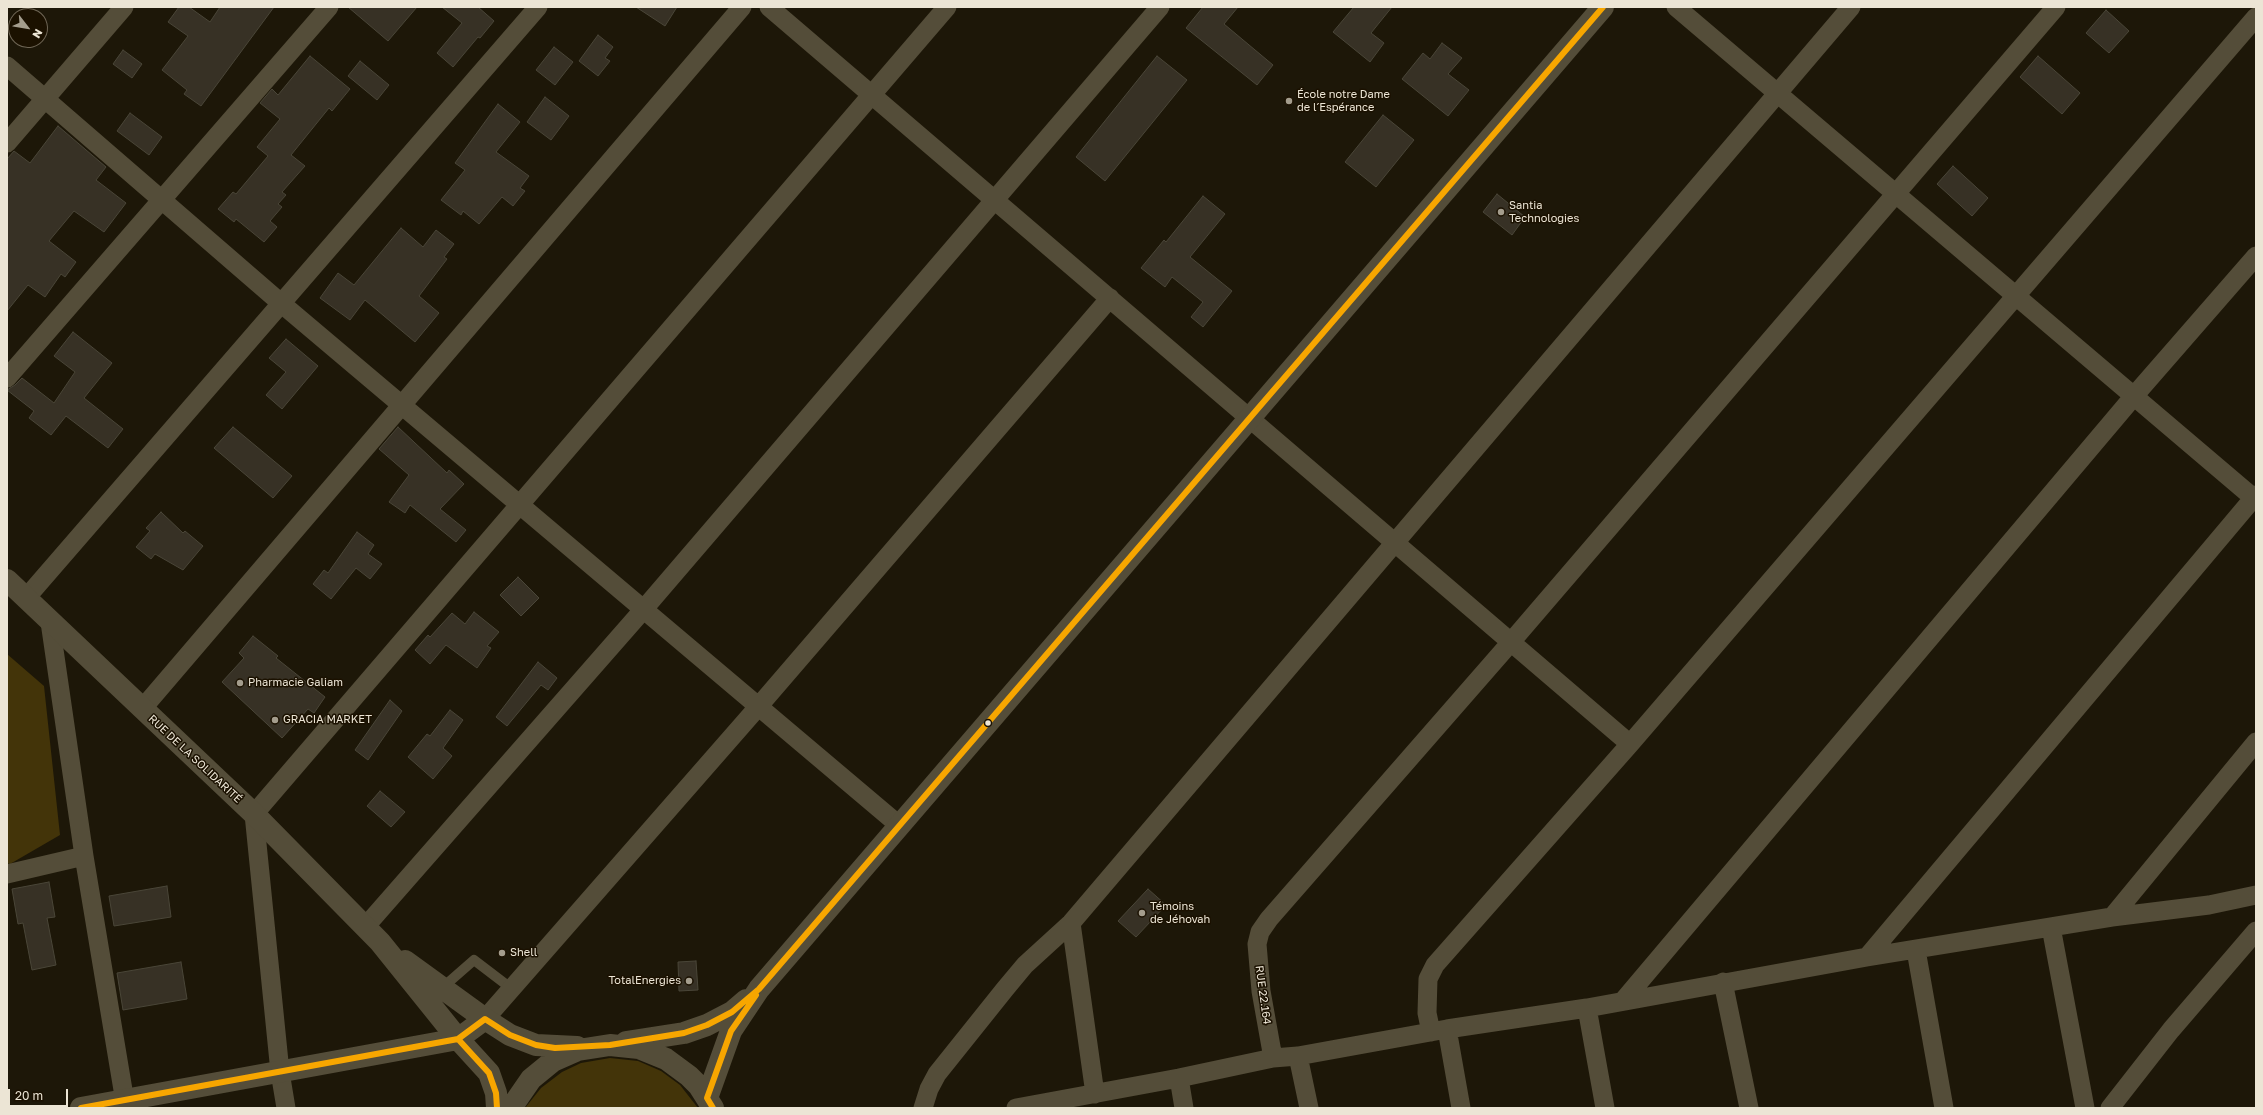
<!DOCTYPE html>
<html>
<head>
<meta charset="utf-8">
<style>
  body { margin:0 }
  #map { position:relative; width:2263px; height:1115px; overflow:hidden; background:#1d1708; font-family:"Golos Text",sans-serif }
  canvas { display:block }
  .frame { position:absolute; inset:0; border:8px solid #ece5d5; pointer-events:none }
  .north { position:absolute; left:8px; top:8px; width:40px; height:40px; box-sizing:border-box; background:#1b1100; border:1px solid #6f6655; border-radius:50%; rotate:121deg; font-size:11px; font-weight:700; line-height:16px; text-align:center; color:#ece5d5 }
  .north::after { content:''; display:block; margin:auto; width:14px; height:18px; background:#a49d8d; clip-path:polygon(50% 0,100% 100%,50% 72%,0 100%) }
  .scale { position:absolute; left:8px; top:1089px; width:60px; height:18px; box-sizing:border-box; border:2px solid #ece5d5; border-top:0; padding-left:5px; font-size:12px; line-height:14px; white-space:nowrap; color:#ece5d5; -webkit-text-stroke:3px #1b1100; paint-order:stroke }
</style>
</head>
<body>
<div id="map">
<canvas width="2263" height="1115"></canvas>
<div class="frame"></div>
<div class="north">N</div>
<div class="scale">20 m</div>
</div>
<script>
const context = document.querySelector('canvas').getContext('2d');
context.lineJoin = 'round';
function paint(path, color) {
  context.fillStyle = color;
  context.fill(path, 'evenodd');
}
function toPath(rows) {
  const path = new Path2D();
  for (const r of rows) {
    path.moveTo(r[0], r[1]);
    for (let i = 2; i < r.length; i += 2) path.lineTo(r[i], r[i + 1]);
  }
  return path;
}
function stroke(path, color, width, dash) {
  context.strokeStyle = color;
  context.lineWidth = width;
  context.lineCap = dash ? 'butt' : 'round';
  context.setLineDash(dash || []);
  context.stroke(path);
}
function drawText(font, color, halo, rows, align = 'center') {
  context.font = font + ' "Golos Text",sans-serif';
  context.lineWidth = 3;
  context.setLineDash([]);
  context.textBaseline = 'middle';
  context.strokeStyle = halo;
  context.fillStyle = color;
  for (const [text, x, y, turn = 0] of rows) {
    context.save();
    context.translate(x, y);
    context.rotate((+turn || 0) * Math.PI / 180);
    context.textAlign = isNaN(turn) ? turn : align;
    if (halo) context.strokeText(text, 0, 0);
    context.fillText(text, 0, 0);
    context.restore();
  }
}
const green = toPath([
  [7,654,44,686,60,835,10,864,7,863],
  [610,1058,638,1061,661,1071,680,1085,698,1108,525,1108,541,1088,562,1072,581,1063]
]);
const building = toPath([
  [179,7,189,7,210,22,220,7,274,7,201,106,184,94,187,90,162,70,188,36,168,22,179,7],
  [348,7,417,7,388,41,348,7],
  [442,7,478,7,494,21,480,38,478,37,453,67,437,53,462,23,442,7],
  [636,7,677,7,665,26,636,7],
  [1203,7,1238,7,1224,24,1273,65,1257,85,1186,28,1203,7],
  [1354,7,1392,7,1371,33,1384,43,1370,62,1333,32,1354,7],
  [2106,10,2129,31,2109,53,2086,33,2106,10],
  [598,35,613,47,605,58,610,61,598,76,579,61,598,35],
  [1442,43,1462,58,1448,74,1469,90,1448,116,1402,79,1423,53,1430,59,1442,43],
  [554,47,573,62,555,85,536,70,554,47],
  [123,50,142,64,132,78,113,64,123,50],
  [310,56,350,89,332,111,329,108,291,155,305,166,282,192,286,195,278,204,282,207,270,221,277,227,264,242,236,219,234,222,218,209,233,192,236,194,268,156,257,147,280,119,260,103,272,89,278,95,310,56],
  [1157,56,1187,80,1105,181,1076,157,1157,56],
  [2038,56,2080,93,2062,114,2020,77,2038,56],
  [360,61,389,85,377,100,348,76,360,61],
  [545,97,569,116,551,140,527,122,545,97],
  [498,104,520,122,496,152,529,176,520,188,525,191,513,206,502,197,479,224,463,211,461,215,441,200,465,170,455,163,498,104],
  [130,113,162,137,149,155,117,131,130,113],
  [1383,115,1414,140,1376,187,1345,162,1383,115],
  [58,126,106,167,96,180,126,203,104,232,74,211,49,241,76,262,65,277,61,274,45,297,28,285,7,311,7,159,14,151,30,163,58,126],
  [1953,166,1988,198,1972,216,1937,184,1953,166],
  [1497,194,1525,217,1512,235,1483,212,1497,194],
  [1203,196,1225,214,1190,257,1232,291,1203,327,1191,317,1203,302,1172,277,1165,287,1141,268,1164,240,1166,242,1203,196],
  [401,228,423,247,436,230,454,244,444,257,447,259,419,296,439,313,415,342,365,300,350,320,320,298,338,273,354,285,401,228],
  [73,332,112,363,84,398,123,429,108,448,66,416,51,435,29,418,34,411,7,390,15,385,22,378,54,403,75,372,54,356,73,332],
  [286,339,318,366,282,409,266,395,286,372,269,358,286,339],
  [233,427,292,476,273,498,214,448,233,427],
  [398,427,447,473,449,470,464,484,440,509,466,530,456,542,410,505,405,513,389,502,409,475,379,449,398,427],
  [161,512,183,533,185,531,203,546,183,570,155,554,151,559,136,547,150,531,146,528,161,512],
  [357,532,374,545,368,554,382,564,370,579,356,568,331,599,313,584,324,570,328,573,357,532],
  [518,577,539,598,521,616,500,595,518,577],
  [474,612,499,632,487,646,491,648,477,668,446,645,430,664,415,650,428,635,430,637,452,613,465,624,474,612],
  [253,636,278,656,276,658,325,697,314,713,308,709,282,738,222,682,244,658,239,653,253,636],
  [538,662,557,678,548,690,541,685,507,726,496,717,538,662],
  [390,700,402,711,368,760,355,750,390,700],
  [450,710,463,720,443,748,452,756,433,779,408,757,427,734,430,736,450,710],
  [380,791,405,812,391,827,367,806,380,791],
  [49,882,55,917,47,918,56,965,32,970,23,923,18,924,12,889,49,882],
  [167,886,171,917,114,926,109,896,167,886],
  [1148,889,1166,905,1136,937,1118,921,1148,889],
  [696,961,698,990,679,991,678,962,696,961],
  [181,962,187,999,123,1010,117,973,181,962]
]);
const service = toPath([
  [442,988,474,960,512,989]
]);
const minor = toPath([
  [769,7,1630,744],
  [1676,7,2256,500],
  [7,66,282,304,900,826],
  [7,143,124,7],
  [7,378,329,7],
  [26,598,538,7],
  [50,622,84,856,126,1108],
  [142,709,742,7],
  [7,874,84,856],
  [2112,917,2256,742],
  [1071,923,1095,1094],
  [365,927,643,610,1160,7],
  [2051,927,2085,1108],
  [1916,950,1944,1108],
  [1867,957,2256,495],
  [1723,982,1749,1108],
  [1623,1001,2134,396,2256,256],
  [1587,1008,1605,1108],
  [485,1019,758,707,1110,298],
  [1447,1029,1461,1108],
  [1431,1032,1427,1013,1428,979,1435,965,1630,744,2256,17],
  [1298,1056,1309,1108],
  [1273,1058,1261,991,1257,944,1260,932,1269,919,1511,642,2056,7],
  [1179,1078,1184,1108],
  [286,1108,280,1072,254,814,947,7],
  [923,1108,929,1089,937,1074,1005,989,1025,965,1071,923,1851,7],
  [1016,1108,1179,1078,1273,1058,1298,1056,1447,1029,1587,1008,1867,957,2112,917,2209,905,2256,895],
  [2110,1108,2171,1030,2256,931]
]);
const tertiary = toPath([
  [7,580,254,814,380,942,458,1039,489,1073,496,1093,497,1108],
  [405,961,485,1019,510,1035,536,1045,577,1047],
  [626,1042,684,1033,707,1025,732,1012,746,1000],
  [707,1098,731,1031,759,989,1603,7],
  [81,1108,458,1039,485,1019],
  [511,1108,531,1079,553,1061,578,1050,610,1045,639,1048,666,1059,689,1076,699,1086,713,1108]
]);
const bus1 = toPath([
  [458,1039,489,1073,496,1093,497,1108],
  [81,1108,458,1039,485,1019,510,1035,536,1045,555,1048,610,1045,684,1033,707,1025,732,1012,759,989,1603,7],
  [713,1108,707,1098,731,1031,756,995]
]);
const markers = [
  [1289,101,4,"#a49d8d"],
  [1501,212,4,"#a49d8d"],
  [240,683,4,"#a49d8d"],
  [275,720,4,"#a49d8d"],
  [988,723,3.5,"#ece5d5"],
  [1142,913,4,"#a49d8d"],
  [502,953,4,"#a49d8d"],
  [689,981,4,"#a49d8d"]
];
const poiNames = [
  ["École notre Dame",1297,95],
  ["de l´Espérance",1297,108],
  ["Santia",1509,206],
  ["Technologies",1509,219],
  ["Pharmacie Galiam",248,683],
  ["GRACIA MARKET",283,720],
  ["Témoins",1150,907],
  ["de Jéhovah",1150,920],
  ["Shell",510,953],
  ["TotalEnergies",681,981,"right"]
];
const streetNames = [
  ["RUE DE LA SOLIDARITÉ",195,759,43],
  ["RUE 22.164",1263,995,82]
];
paint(green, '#433409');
paint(building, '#373125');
stroke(building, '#4a4638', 1);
stroke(service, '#544d39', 10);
stroke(minor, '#544d39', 19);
stroke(tertiary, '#544d39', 22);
stroke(bus1, '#f7a600', 6);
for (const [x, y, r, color] of markers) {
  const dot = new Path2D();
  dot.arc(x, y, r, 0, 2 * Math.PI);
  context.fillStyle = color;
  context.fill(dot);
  stroke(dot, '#1b1100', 1.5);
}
drawText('11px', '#ece5d5', '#1b1100', poiNames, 'left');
drawText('11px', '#ece5d5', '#1b1100', streetNames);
</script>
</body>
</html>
